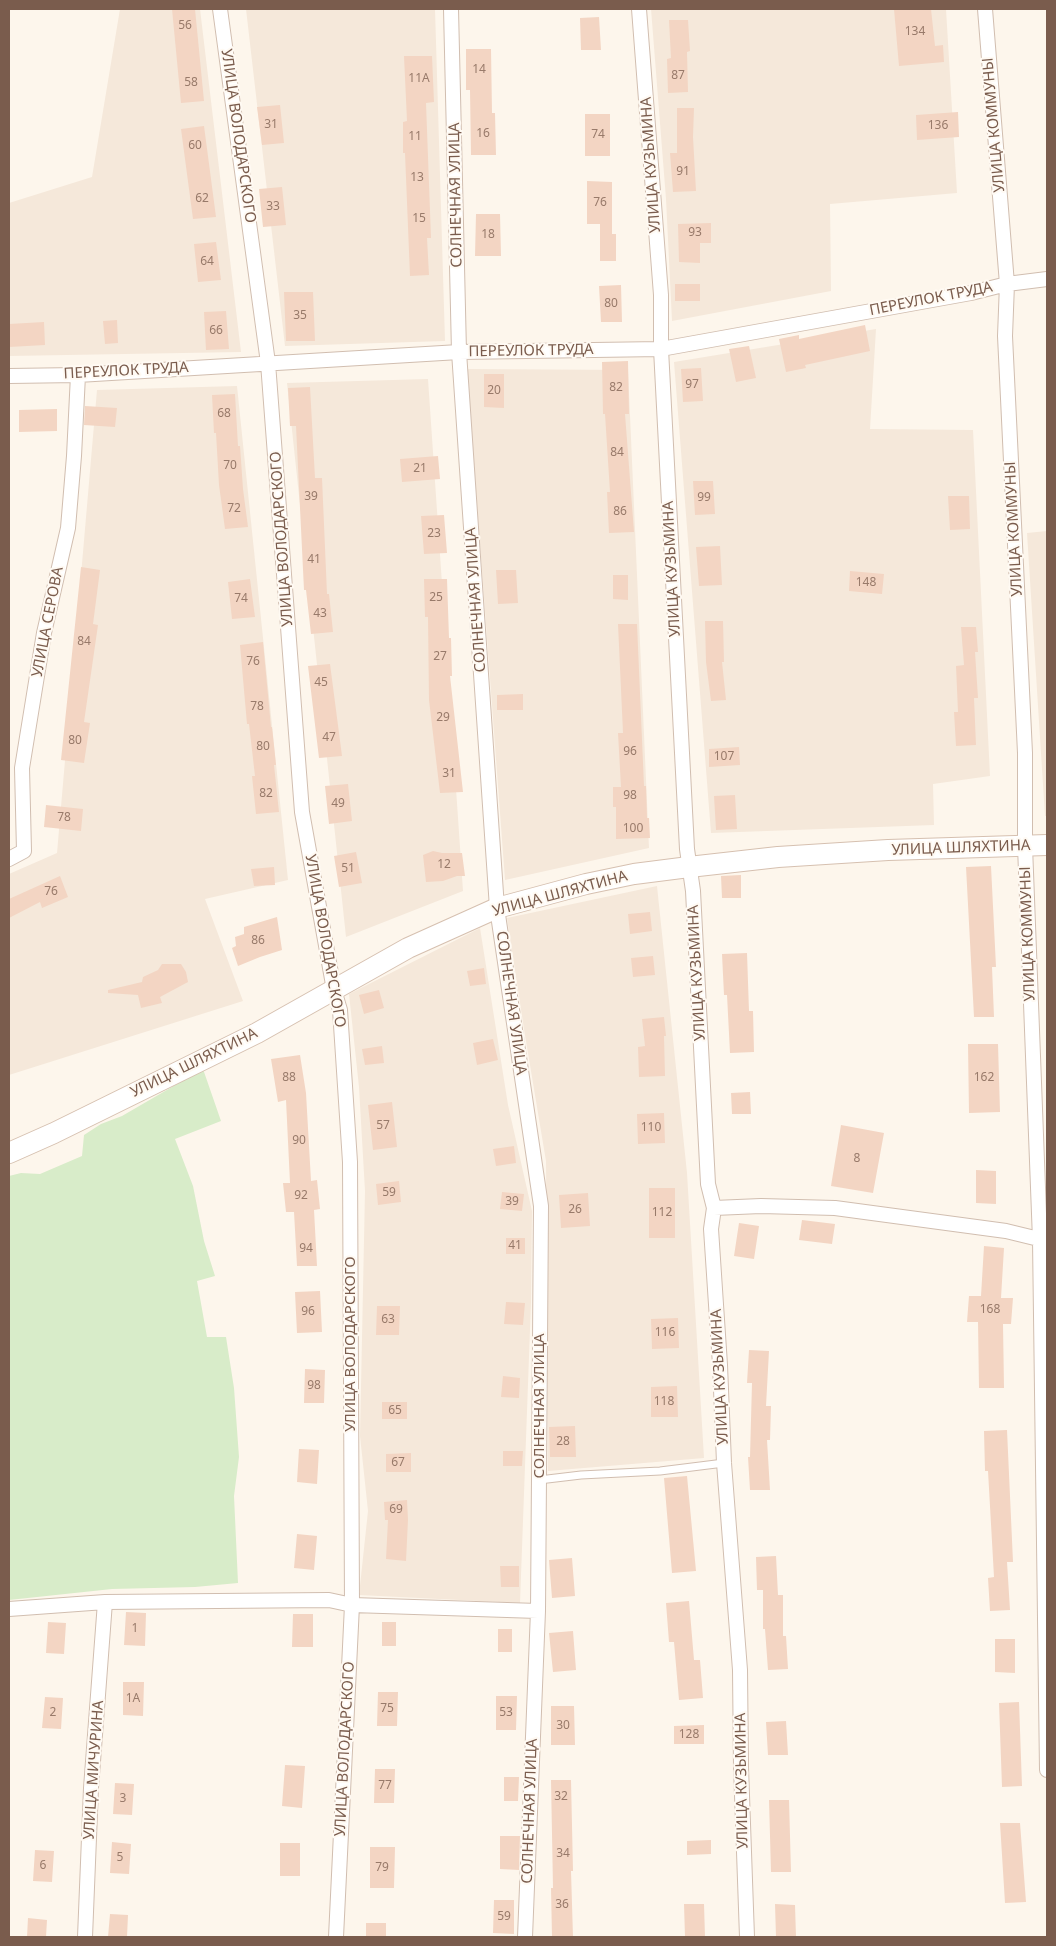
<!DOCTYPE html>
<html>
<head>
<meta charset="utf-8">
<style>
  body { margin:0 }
  #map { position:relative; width:1056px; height:1946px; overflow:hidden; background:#fdf6ec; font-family:"Noto Sans",sans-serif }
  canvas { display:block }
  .frame { position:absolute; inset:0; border:10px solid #7a5c4d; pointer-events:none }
</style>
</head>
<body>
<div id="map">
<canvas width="1056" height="1946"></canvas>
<div class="frame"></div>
</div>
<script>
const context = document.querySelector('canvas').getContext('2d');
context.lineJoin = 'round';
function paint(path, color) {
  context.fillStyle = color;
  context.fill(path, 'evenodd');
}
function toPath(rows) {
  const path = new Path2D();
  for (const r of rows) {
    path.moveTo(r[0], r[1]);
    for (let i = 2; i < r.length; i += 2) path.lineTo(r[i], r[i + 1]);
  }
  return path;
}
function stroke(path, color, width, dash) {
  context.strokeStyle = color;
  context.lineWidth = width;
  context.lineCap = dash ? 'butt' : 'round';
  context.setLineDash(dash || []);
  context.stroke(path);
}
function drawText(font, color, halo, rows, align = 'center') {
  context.font = font + ' "Noto Sans",sans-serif';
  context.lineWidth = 4;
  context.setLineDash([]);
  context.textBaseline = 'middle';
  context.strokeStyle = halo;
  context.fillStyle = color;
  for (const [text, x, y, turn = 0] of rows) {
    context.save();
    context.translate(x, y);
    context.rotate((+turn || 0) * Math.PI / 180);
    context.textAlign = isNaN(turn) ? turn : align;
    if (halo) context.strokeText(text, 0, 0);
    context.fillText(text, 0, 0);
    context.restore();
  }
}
const residential = toPath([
  [120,9,200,9,241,352,9,356,9,203,92,177],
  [246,9,435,9,445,341,285,346],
  [651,9,946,9,957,193,830,204,831,291,672,321,666,199],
  [876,329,870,429,973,430,990,776,933,784,934,825,711,833,674,362],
  [467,369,628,370,649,848,505,880],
  [428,379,463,891,346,937,287,383],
  [237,386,288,880,205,899,243,1001,9,1075,9,874,57,853,97,390],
  [1047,531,1047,816,1045,816,1027,533],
  [657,886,687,1173,704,1458,548,1471,546,1161,524,1029,507,918],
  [480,928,508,1105,532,1211,531,1302,520,1603,359,1595,368,1511,360,1436,365,1191,359,1087,349,994]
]);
const green = toPath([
  [203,1069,221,1121,175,1139,193,1186,204,1241,215,1276,197,1281,207,1337,226,1337,234,1388,239,1457,234,1496,238,1583,195,1587,112,1589,9,1600,9,1176,21,1173,40,1174,82,1156,84,1135,101,1124,122,1116]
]);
const building = toPath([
  [172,9,195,9,204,101,181,103],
  [894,9,931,9,935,46,943,45,944,62,899,66],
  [599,17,601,50,581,50,580,18],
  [669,20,688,20,690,51,687,52,688,92,668,93,667,59,671,58],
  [466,49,491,49,492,113,495,113,496,155,471,155,470,90,466,90],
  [404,56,432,56,434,102,426,103,431,238,427,238,429,275,410,276,405,153,403,153,403,122,407,121],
  [280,105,284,143,262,145,257,107],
  [677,108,694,108,693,137,696,191,673,192,670,153,677,153],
  [958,112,959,137,917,140,916,115],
  [585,114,610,114,610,156,585,156],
  [204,126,216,217,193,219,181,129],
  [587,181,612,182,612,234,616,234,616,261,600,261,600,224,587,224],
  [282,187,286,225,263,227,259,189],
  [476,214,500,214,501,256,475,256],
  [711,223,711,243,700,243,700,263,679,262,678,224],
  [216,242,221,280,198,282,194,244],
  [675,284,700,284,700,301,675,301],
  [621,285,622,322,601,322,599,286],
  [284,292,313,292,315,341,286,341],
  [226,311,229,349,206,350,204,312],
  [117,320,118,343,105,344,103,321],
  [44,322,45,345,9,347,9,324],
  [865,325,870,351,805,365,806,368,786,372,779,339,799,335,799,339],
  [749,346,756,378,736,382,729,349],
  [628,361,629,414,625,414,634,532,609,533,607,492,610,492,605,414,603,414,602,362],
  [701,368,703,401,683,402,681,369],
  [484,374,504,374,504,408,484,407],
  [310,387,315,478,322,478,327,594,329,594,333,632,311,634,306,590,304,590,296,426,290,426,288,388],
  [235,394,238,446,240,446,243,489,248,527,225,529,219,485,216,433,214,433,212,395],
  [85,406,117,408,115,427,84,425],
  [57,409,57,431,19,432,19,410],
  [438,456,440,479,402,482,400,459],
  [693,481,713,481,715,514,695,515],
  [948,496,969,496,970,529,950,530],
  [444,515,447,553,424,554,421,516],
  [720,546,722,585,699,586,696,547],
  [81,567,100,570,93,624,98,625,84,722,90,723,84,763,61,760],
  [496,570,516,570,518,603,498,604],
  [850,571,884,574,882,594,849,591],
  [613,575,628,575,628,600,613,599],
  [250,579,255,617,232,619,228,582],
  [424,579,447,579,449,638,451,638,452,676,450,676,463,792,440,793,429,700,428,617,425,617],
  [705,621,723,621,724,662,722,662,726,700,711,701,706,662],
  [618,624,637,624,644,786,646,786,647,818,649,818,650,838,616,839,616,807,613,807,613,787,621,787,618,733,623,733],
  [961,627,976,627,978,652,975,652,978,698,974,698,976,745,956,746,954,712,958,712,956,666,964,665],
  [263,642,271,727,272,727,276,765,274,765,279,812,256,814,252,776,255,776,249,724,247,724,240,645],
  [330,664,342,756,319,758,308,666],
  [523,694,523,710,497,710,497,695],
  [739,747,740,765,709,767,709,749],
  [348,784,352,821,329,824,325,786],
  [735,795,737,829,716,830,714,796],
  [46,805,83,809,81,831,44,827],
  [433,851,442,853,462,853,465,876,457,876,443,881,426,882,423,855],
  [356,852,362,883,339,887,334,856],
  [991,866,996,967,992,967,994,1017,974,1017,966,867],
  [274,867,275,885,254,886,251,869],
  [741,875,741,898,722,898,721,876],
  [60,876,68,897,42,908,40,902,9,918,9,899],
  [650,912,652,931,630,934,628,914],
  [277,917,282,950,260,957,238,966,232,948,236,946,235,937,244,934,244,927],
  [747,953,749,1011,753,1011,754,1052,730,1053,727,995,724,995,722,954],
  [653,956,655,975,633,977,631,958],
  [162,964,181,964,186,972,188,982,160,997,162,1003,141,1008,138,995,108,993,108,990,142,982,143,977,158,970],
  [484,968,486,984,470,986,467,971],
  [379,990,384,1008,364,1014,359,995],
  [664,1017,666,1036,664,1036,665,1076,639,1077,638,1047,645,1046,642,1019],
  [493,1039,498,1060,477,1065,473,1043],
  [968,1044,998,1044,1000,1112,969,1113],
  [382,1046,384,1063,365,1065,362,1049],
  [300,1055,306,1093,311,1181,317,1180,320,1209,314,1210,317,1266,297,1266,294,1212,286,1212,283,1183,290,1183,286,1100,278,1102,271,1059],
  [750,1092,751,1114,732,1114,731,1093],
  [392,1102,397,1147,373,1150,368,1105],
  [664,1113,665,1143,638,1144,637,1114],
  [841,1125,884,1133,873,1193,831,1186],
  [514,1146,516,1163,496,1166,493,1149],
  [976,1170,996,1171,996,1204,976,1203],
  [399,1181,401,1202,378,1205,376,1184],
  [649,1188,675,1188,675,1238,649,1238],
  [502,1192,524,1194,522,1211,500,1209],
  [588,1193,590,1226,561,1228,559,1195],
  [802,1220,835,1224,832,1244,799,1240],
  [739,1223,759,1226,754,1259,734,1256],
  [506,1238,525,1238,525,1254,506,1254],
  [984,1246,1004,1248,1001,1298,1013,1298,1011,1324,1003,1324,1004,1388,979,1388,978,1322,967,1322,969,1296,981,1296],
  [320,1291,322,1332,297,1333,295,1292],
  [506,1302,525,1303,523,1325,504,1324],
  [377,1306,400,1306,399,1335,376,1335],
  [678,1318,679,1348,652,1349,651,1319],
  [749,1350,769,1351,766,1406,771,1406,770,1440,767,1440,770,1490,750,1490,748,1457,750,1457,752,1383,747,1383],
  [305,1369,325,1370,324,1403,304,1403],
  [503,1376,520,1378,519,1398,501,1397],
  [677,1386,678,1417,651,1417,651,1387],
  [382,1402,407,1402,407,1419,382,1419],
  [575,1426,576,1457,550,1457,549,1427],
  [1007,1430,1013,1562,1007,1562,1010,1610,990,1611,988,1578,994,1577,988,1471,985,1471,984,1431],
  [299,1449,319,1450,317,1484,297,1482],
  [503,1451,523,1451,522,1466,503,1466],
  [411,1453,411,1472,386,1472,386,1454],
  [687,1476,696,1571,672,1573,664,1478],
  [407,1500,408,1520,406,1561,386,1559,388,1520,385,1520,384,1502],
  [297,1534,317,1536,314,1570,294,1568],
  [776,1556,778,1595,783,1595,783,1636,786,1636,788,1669,768,1670,765,1629,763,1629,763,1590,757,1590,756,1557],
  [572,1558,575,1596,552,1598,549,1560],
  [500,1566,519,1566,519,1587,501,1587],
  [689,1601,694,1660,700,1660,703,1698,679,1700,674,1642,669,1642,666,1603],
  [126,1612,146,1613,145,1646,124,1645],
  [293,1614,313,1614,313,1647,292,1647],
  [48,1622,66,1623,64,1654,46,1653],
  [382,1622,396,1622,396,1646,382,1646],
  [498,1629,512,1629,512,1652,498,1652],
  [573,1631,576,1670,553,1672,549,1633],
  [995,1639,1015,1639,1015,1673,995,1672],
  [123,1682,144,1682,143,1716,123,1715],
  [378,1692,398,1692,397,1726,377,1726],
  [496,1696,517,1696,516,1730,496,1730],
  [45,1697,63,1698,61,1729,42,1728],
  [1019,1702,1022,1786,1002,1787,999,1703],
  [551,1706,574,1706,575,1745,551,1745],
  [786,1721,788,1755,768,1755,766,1722],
  [704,1725,704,1744,674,1744,674,1726],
  [285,1765,305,1766,302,1808,282,1806],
  [375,1769,395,1769,394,1803,374,1803],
  [504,1777,519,1777,518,1801,504,1801],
  [551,1780,571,1780,573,1871,571,1871,573,1937,552,1937,551,1888,553,1888],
  [115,1783,134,1784,132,1815,113,1814],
  [769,1800,789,1800,791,1872,771,1872],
  [1000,1823,1020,1823,1026,1902,1005,1903],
  [500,1836,520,1836,519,1870,500,1869],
  [711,1840,711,1854,687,1855,687,1841],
  [112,1842,131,1844,129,1874,110,1873],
  [280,1843,300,1843,300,1876,280,1876],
  [370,1847,395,1847,394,1888,370,1888],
  [35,1850,54,1851,52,1882,33,1881],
  [494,1900,514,1900,514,1934,493,1933],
  [684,1904,704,1904,705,1937,685,1937],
  [775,1904,795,1905,796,1937,776,1937],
  [110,1914,128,1915,127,1937,108,1937],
  [28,1918,47,1920,46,1937,27,1937],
  [366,1923,386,1923,386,1937,366,1937]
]);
const lane = toPath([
  [539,1480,581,1475,660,1471,724,1463]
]);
const street = toPath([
  [220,9,268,363,302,812,334,990,340,1010,350,1162,352,1605,336,1937],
  [451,9,459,352,497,908,541,1206,538,1611,525,1937],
  [639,9,661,295,661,349,687,849,693,891,708,1184,714,1208,711,1229,720,1365,724,1463,740,1670,741,1767,747,1937],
  [985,9,1007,284,1005,336,1025,753,1025,846,1040,1240,1047,1770],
  [9,376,78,375,459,352,661,349,971,293,1007,284,1047,279],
  [9,859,24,851,22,768,44,633,68,528,74,456,78,375],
  [714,1208,761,1206,835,1208,1006,1231,1047,1241],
  [9,1609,105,1602,329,1600,352,1605,538,1611],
  [85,1937,91,1788,105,1602]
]);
const secondary = toPath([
  [9,1153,54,1133,257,1033,408,948,497,908,586,884,634,874,689,867,778,857,888,850,1047,845]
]);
const numberNames = [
  ["56",185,26],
  ["134",915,32],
  ["14",479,70],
  ["87",678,76],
  ["11А",419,79],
  ["58",191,83],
  ["31",271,125],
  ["136",938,126],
  ["16",483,134],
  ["74",598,135],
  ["11",415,137],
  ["60",195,146],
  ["91",683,172],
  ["13",417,178],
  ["62",202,199],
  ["76",600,203],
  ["33",273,207],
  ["15",419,219],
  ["93",695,233],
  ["18",488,235],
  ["64",207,262],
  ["80",611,304],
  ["35",300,316],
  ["66",216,331],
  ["97",692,385],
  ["82",616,388],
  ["20",494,391],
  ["68",224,414],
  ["84",617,453],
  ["70",230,466],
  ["21",420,469],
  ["39",311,497],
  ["99",704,498],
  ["72",234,509],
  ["86",620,512],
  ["23",434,534],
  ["41",314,560],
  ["148",866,583],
  ["25",436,598],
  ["74",241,599],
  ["43",320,614],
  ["84",84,642],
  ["27",440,657],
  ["76",253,662],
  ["45",321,683],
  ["78",257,707],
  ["29",443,718],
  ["47",329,738],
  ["80",75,741],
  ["80",263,747],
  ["96",630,752],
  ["107",724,757],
  ["31",449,774],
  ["82",266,794],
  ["98",630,796],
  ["49",338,804],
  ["78",64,818],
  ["100",633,829],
  ["12",444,865],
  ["51",348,869],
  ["76",51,892],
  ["86",258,941],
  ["88",289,1078],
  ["162",984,1078],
  ["57",383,1126],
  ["110",651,1128],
  ["90",299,1141],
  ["8",857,1159],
  ["59",389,1193],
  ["92",301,1196],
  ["39",512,1202],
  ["26",575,1210],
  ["112",662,1213],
  ["41",515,1246],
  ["94",306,1249],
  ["168",990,1310],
  ["96",308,1312],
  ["63",388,1320],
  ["116",665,1333],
  ["98",314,1386],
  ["118",664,1402],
  ["65",395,1411],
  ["28",563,1442],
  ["67",398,1463],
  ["69",396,1510],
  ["1",135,1629],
  ["1А",133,1699],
  ["75",387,1709],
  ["2",53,1713],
  ["53",506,1713],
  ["30",563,1726],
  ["128",689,1735],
  ["77",385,1786],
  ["32",561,1797],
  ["3",123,1799],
  ["34",563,1854],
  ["5",120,1858],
  ["6",43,1866],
  ["79",382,1868],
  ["36",562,1905],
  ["59",504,1917]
];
const streetNames = [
  ["УЛИЦА КОММУНЫ",994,125,-95],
  ["УЛИЦА ВОЛОДАРСКОГО",238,136,82],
  ["УЛИЦА КУЗЬМИНА",651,165,-94],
  ["СОЛНЕЧНАЯ УЛИЦА",456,195,-91],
  ["ПЕРЕУЛОК ТРУДА",931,299,-11],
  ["ПЕРЕУЛОК ТРУДА",531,351,-1],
  ["ПЕРЕУЛОК ТРУДА",126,371,-3],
  ["УЛИЦА КОММУНЫ",1014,529,-93],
  ["УЛИЦА ВОЛОДАРСКОГО",282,539,-94],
  ["УЛИЦА КУЗЬМИНА",672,569,-93],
  ["СОЛНЕЧНАЯ УЛИЦА",476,600,-94],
  ["УЛИЦА СЕРОВА",48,622,-79],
  ["УЛИЦА ШЛЯХТИНА",961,848,-2],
  ["УЛИЦА ШЛЯХТИНА",560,894,-15],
  ["УЛИЦА КОММУНЫ",1028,934,-92],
  ["УЛИЦА ВОЛОДАРСКОГО",325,941,80],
  ["УЛИЦА КУЗЬМИНА",697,973,-93],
  ["СОЛНЕЧНАЯ УЛИЦА",511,1003,82],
  ["УЛИЦА ШЛЯХТИНА",194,1063,-26],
  ["УЛИЦА ВОЛОДАРСКОГО",351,1344,-90],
  ["УЛИЦА КУЗЬМИНА",720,1377,-93],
  ["СОЛНЕЧНАЯ УЛИЦА",540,1406,-90],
  ["УЛИЦА ВОЛОДАРСКОГО",345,1749,-87],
  ["УЛИЦА МИЧУРИНА",94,1770,-86],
  ["УЛИЦА КУЗЬМИНА",742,1781,-91],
  ["СОЛНЕЧНАЯ УЛИЦА",530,1811,-88]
];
paint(residential, '#f5e8da');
paint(green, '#d8ecc9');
paint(building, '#f3d5c3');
stroke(lane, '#d1beb0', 9);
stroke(street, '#d1beb0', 16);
stroke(secondary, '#d6c0b0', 22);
stroke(lane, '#fff', 7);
stroke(street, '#fff', 14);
stroke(secondary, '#fff', 20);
drawText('12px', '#987a6a', null, numberNames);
drawText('15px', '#7a5c4d', '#fffaf3', streetNames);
</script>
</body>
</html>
